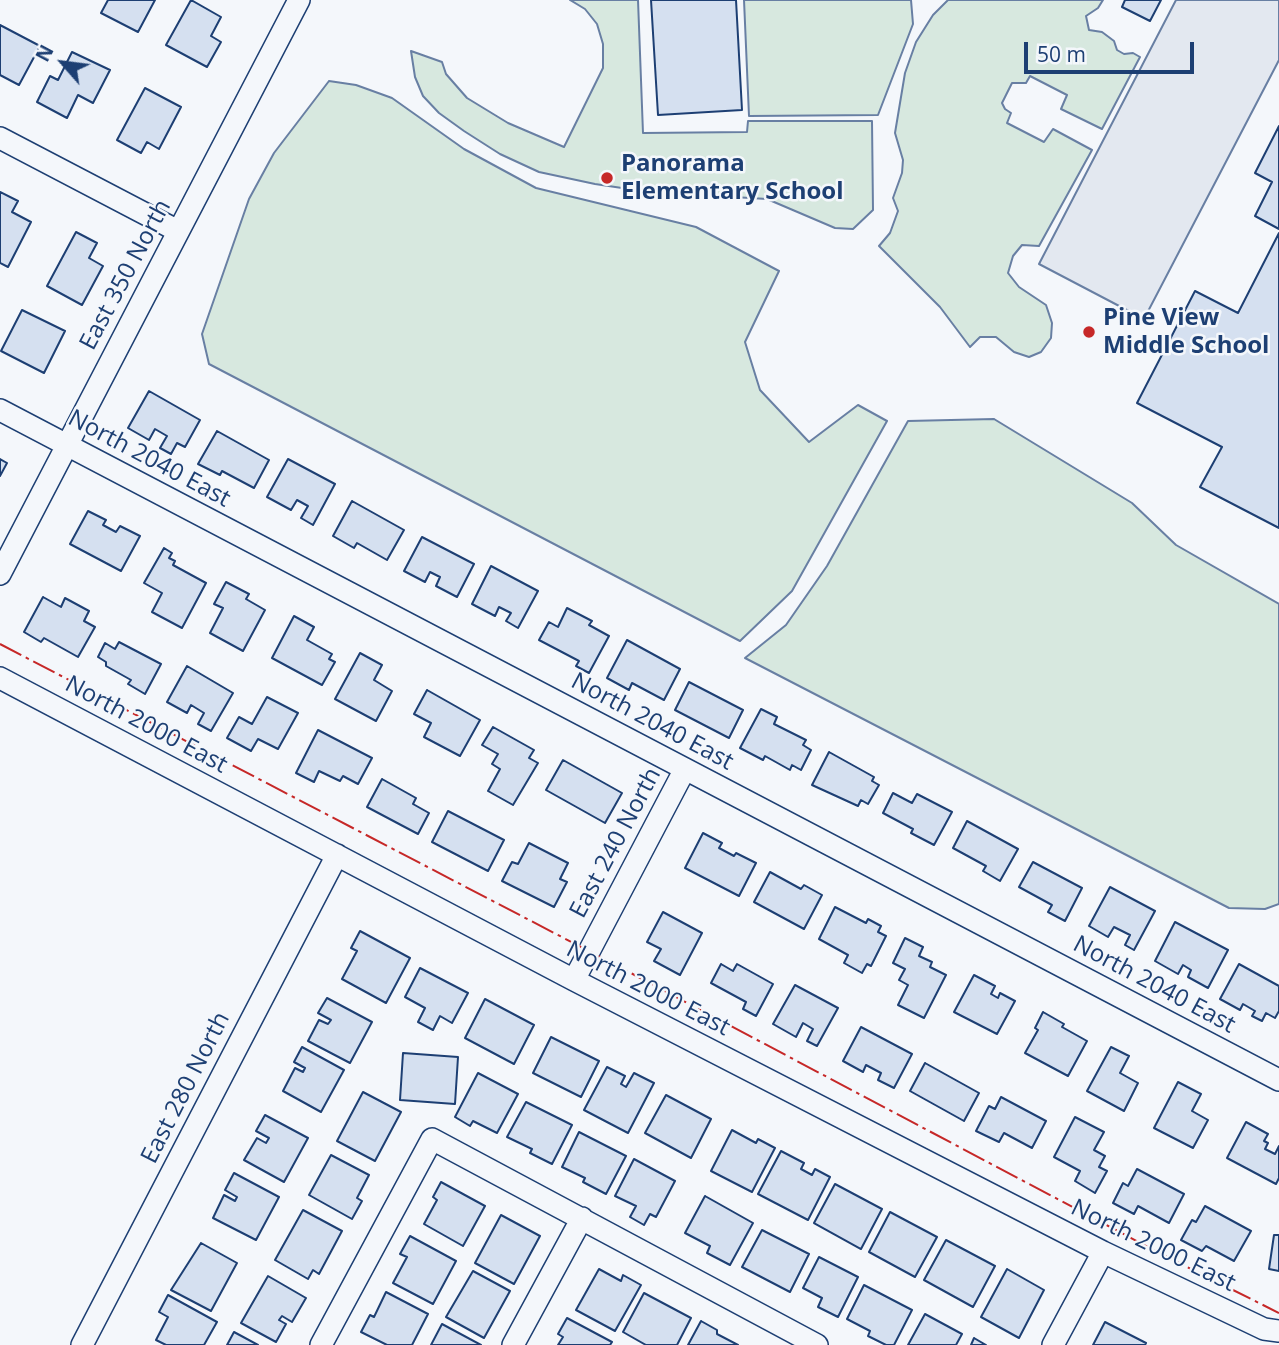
<!DOCTYPE html>
<html>
<head>
<meta charset="utf-8">
<style>
  body { margin:0 }
  #map { position:relative; width:1279px; height:1345px; overflow:hidden; background:#f4f7fb; font-family:"Open Sans",sans-serif }
  canvas { display:block }
  .north { position:absolute; left:28px; top:28px; width:70px; height:70px; -webkit-text-stroke:5px #f4f7fb; paint-order:stroke; rotate:298deg; font-size:19px; font-weight:700; line-height:28px; text-align:center; color:#1d3f73 }
  .north::after { content:''; display:block; margin:auto; width:24px; height:32px; background:#1d3f73; clip-path:polygon(50% 0,100% 100%,50% 72%,0 100%) }
  .scale { position:absolute; left:1024px; top:42px; width:170px; height:32px; box-sizing:border-box; border:4px solid #1d3f73; border-top:0; padding-left:9px; font-size:21px; line-height:24px; white-space:nowrap; color:#1d3f73; -webkit-text-stroke:5px #f4f7fb; paint-order:stroke }
</style>
</head>
<body>
<div id="map">
<canvas width="1279" height="1345"></canvas>
<div class="north">N</div>
<div class="scale">50 m</div>
</div>
<script>
const context = document.querySelector('canvas').getContext('2d');
context.lineJoin = 'round';
function paint(path, color) {
  context.fillStyle = color;
  context.fill(path, 'evenodd');
}
function toPath(rows) {
  const path = new Path2D();
  for (const r of rows) {
    path.moveTo(r[0], r[1]);
    for (let i = 2; i < r.length; i += 2) path.lineTo(r[i], r[i + 1]);
  }
  return path;
}
function stroke(path, color, width, dash) {
  context.strokeStyle = color;
  context.lineWidth = width;
  context.lineCap = dash ? 'butt' : 'round';
  context.setLineDash(dash || []);
  context.stroke(path);
}
function drawText(font, color, halo, rows, align = 'center') {
  context.font = font + ' "Open Sans",sans-serif';
  context.lineWidth = 5;
  context.setLineDash([]);
  context.textBaseline = 'middle';
  context.strokeStyle = halo;
  context.fillStyle = color;
  for (const [text, x, y, turn = 0] of rows) {
    context.save();
    context.translate(x, y);
    context.rotate((+turn || 0) * Math.PI / 180);
    context.textAlign = isNaN(turn) ? turn : align;
    if (halo) context.strokeText(text, 0, 0);
    context.fillText(text, 0, 0);
    context.restore();
  }
}
const green = toPath([
  [570,0,638,0,643,133,747,132,748,121,872,121,873,210,853,229,835,228,767,199,649,192,595,184,539,172,500,154,464,131,439,113,423,96,415,77,411,51,442,62,446,74,467,98,508,123,564,147,603,68,603,44,597,24,585,9,570,0],
  [744,0,911,0,913,24,878,115,749,116,744,0],
  [948,0,1103,0,1098,8,1086,16,1089,30,1102,32,1114,41,1117,50,1124,54,1133,53,1140,57,1102,129,1061,109,1067,95,1030,76,1026,83,1012,83,1002,103,1005,109,1011,113,1007,123,1044,142,1053,129,1092,150,1039,246,1022,245,1013,256,1008,273,1019,287,1046,305,1052,323,1051,338,1041,352,1029,357,1014,352,996,337,980,337,970,347,940,307,879,246,890,233,898,211,893,198,902,173,903,160,895,133,905,73,916,42,933,15,948,0],
  [329,81,356,85,392,98,464,149,536,188,696,227,779,271,745,342,760,390,809,442,858,405,887,421,792,591,740,641,209,364,202,334,249,199,274,153,329,81],
  [994,419,1132,503,1176,545,1279,604,1279,904,1265,909,1229,908,745,658,786,625,827,566,908,421,994,419]
]);
const parking = toPath([
  [1176,0,1279,0,1279,60,1144,319,1039,264,1176,0]
]);
const building = toPath([
  [108,0,155,0,138,32,101,13,108,0],
  [191,0,221,17,211,36,221,42,207,67,166,45,191,0],
  [651,0,736,0,742,110,658,115,651,0],
  [1125,0,1161,0,1150,21,1122,7,1125,0],
  [0,25,40,46,19,85,0,75,0,25],
  [72,52,110,70,93,103,78,95,67,118,37,102,50,76,58,80,72,52],
  [145,88,181,107,159,149,147,142,141,153,117,140,145,88],
  [1279,126,1279,229,1255,216,1272,182,1255,173,1279,126],
  [0,192,18,201,12,212,31,222,8,267,0,263,0,192],
  [76,232,97,243,89,258,103,266,82,305,47,286,76,232],
  [1279,233,1279,528,1200,487,1222,447,1137,403,1195,291,1238,313,1279,233],
  [22,310,65,331,44,373,1,351,22,310],
  [149,391,200,420,185,447,177,443,171,454,160,448,167,436,155,429,149,440,128,428,149,391],
  [217,431,269,460,254,488,222,471,220,475,198,464,217,431],
  [0,459,7,463,0,476,0,459],
  [288,459,335,484,313,525,301,518,308,506,297,500,291,510,267,497,288,459],
  [352,501,404,530,387,560,357,543,354,548,333,536,352,501],
  [88,511,106,520,103,525,116,532,120,526,140,536,121,571,70,544,88,511],
  [422,537,474,564,457,597,436,586,440,577,430,572,425,582,404,571,422,537],
  [164,548,172,553,169,558,175,561,173,565,206,583,182,628,152,612,162,593,144,583,164,548],
  [491,566,538,591,518,628,506,621,511,613,499,607,495,616,472,604,491,566],
  [226,582,249,594,246,599,265,610,243,651,210,633,223,608,214,604,226,582],
  [43,597,61,607,65,598,89,611,84,621,95,627,78,657,44,638,41,642,24,632,43,597],
  [567,608,592,621,589,625,609,636,589,673,576,666,579,661,539,640,549,622,558,627,567,608],
  [294,616,314,627,307,640,332,654,329,659,335,662,322,685,272,658,294,616],
  [627,640,680,669,664,700,632,683,629,690,607,678,627,640],
  [119,642,161,664,145,694,128,684,131,680,106,666,106,662,98,657,105,643,115,649,119,642],
  [360,653,382,665,374,680,392,691,376,721,335,699,360,653],
  [187,666,233,693,211,731,198,724,204,713,191,705,187,713,167,702,187,666],
  [689,682,743,710,729,738,675,710,689,682],
  [427,690,480,720,460,756,424,737,431,723,414,714,427,690],
  [267,697,298,713,278,749,258,739,251,751,227,738,239,717,252,724,267,697],
  [761,709,777,717,774,724,806,740,803,745,811,750,801,770,792,765,790,770,765,756,763,760,740,748,761,709],
  [493,727,534,750,529,758,538,763,513,805,488,791,500,769,492,764,498,754,482,745,493,727],
  [318,730,372,758,358,784,343,776,340,781,319,771,314,782,296,773,318,730],
  [829,752,874,777,872,781,879,785,868,804,861,800,858,806,812,785,829,752],
  [563,760,622,793,605,823,546,790,563,760],
  [382,779,416,798,413,804,429,813,418,834,367,807,382,779],
  [893,793,912,803,917,794,952,812,934,845,911,833,913,829,883,813,893,793],
  [448,811,504,840,488,871,432,842,448,811],
  [967,821,1018,849,1000,881,983,871,986,866,953,848,967,821],
  [703,833,722,843,719,848,734,856,736,853,756,863,739,896,685,868,703,833],
  [529,843,568,863,560,879,567,882,554,907,502,881,512,862,518,864,529,843],
  [1033,862,1082,888,1065,921,1048,912,1052,905,1019,887,1033,862],
  [770,872,801,889,804,885,822,895,804,929,754,902,770,872],
  [1110,887,1155,911,1134,950,1125,945,1130,935,1114,927,1108,937,1089,926,1110,887],
  [835,907,866,923,868,919,881,926,878,932,886,936,871,966,867,964,862,973,844,963,848,955,819,939,835,907],
  [663,912,702,933,680,975,654,961,661,949,647,942,663,912],
  [1175,922,1228,950,1208,988,1188,977,1191,970,1183,965,1178,974,1155,961,1175,922],
  [360,931,410,958,386,1003,342,979,357,951,351,948,360,931],
  [905,938,923,947,919,956,932,962,930,967,946,975,924,1018,898,1005,908,985,899,980,905,969,893,963,905,938],
  [721,964,733,971,737,964,773,984,756,1016,743,1009,746,1002,711,983,721,964],
  [1239,964,1279,986,1279,1011,1275,1018,1266,1013,1262,1021,1252,1016,1255,1011,1243,1004,1240,1010,1220,999,1239,964],
  [420,968,468,993,452,1023,440,1016,433,1030,418,1022,425,1008,405,997,420,968],
  [974,975,995,986,991,994,998,998,1000,993,1015,1001,997,1034,954,1012,974,975],
  [795,985,838,1008,817,1046,807,1041,813,1029,803,1023,796,1037,773,1024,795,985],
  [327,998,372,1022,350,1063,308,1041,319,1020,328,1024,331,1020,318,1013,327,998],
  [485,999,534,1025,514,1064,465,1038,485,999],
  [1043,1012,1064,1024,1062,1027,1087,1041,1068,1076,1025,1053,1038,1030,1035,1028,1043,1012],
  [861,1027,912,1054,894,1088,878,1080,881,1073,866,1065,863,1072,843,1061,861,1027],
  [551,1037,599,1061,581,1097,533,1073,551,1037],
  [302,1047,344,1070,321,1112,283,1091,295,1068,303,1072,305,1068,294,1062,302,1047],
  [1111,1047,1129,1056,1120,1073,1138,1083,1124,1111,1087,1091,1111,1047],
  [403,1053,458,1057,455,1104,400,1100,403,1053],
  [925,1063,979,1093,964,1121,910,1091,925,1063],
  [607,1067,625,1076,621,1084,626,1087,634,1073,654,1083,628,1133,584,1110,607,1067],
  [478,1073,518,1094,497,1133,473,1121,470,1126,455,1117,478,1073],
  [1178,1082,1201,1094,1192,1111,1208,1120,1193,1148,1154,1128,1178,1082],
  [363,1092,401,1112,375,1161,337,1141,363,1092],
  [666,1095,711,1119,691,1158,645,1133,666,1095],
  [1001,1097,1046,1121,1032,1148,1004,1133,999,1142,976,1131,989,1106,995,1109,1001,1097],
  [526,1102,572,1125,552,1164,530,1153,532,1149,507,1137,526,1102],
  [265,1115,308,1138,284,1182,244,1160,257,1138,266,1143,269,1138,256,1131,265,1115],
  [1075,1117,1104,1132,1094,1150,1105,1156,1099,1167,1107,1171,1095,1193,1075,1181,1080,1171,1054,1157,1075,1117],
  [1246,1122,1268,1134,1264,1141,1268,1143,1265,1149,1275,1154,1279,1146,1279,1178,1276,1184,1227,1158,1246,1122],
  [732,1130,756,1143,758,1139,775,1148,752,1192,711,1171,732,1130],
  [579,1132,626,1156,606,1194,583,1182,585,1178,562,1167,579,1132],
  [781,1151,804,1163,801,1169,812,1175,815,1169,830,1177,808,1220,758,1194,781,1151],
  [331,1155,369,1175,357,1198,362,1201,352,1219,309,1195,331,1155],
  [634,1159,675,1181,656,1217,650,1214,644,1225,630,1217,636,1206,615,1196,634,1159],
  [1137,1169,1184,1194,1169,1223,1138,1206,1134,1214,1113,1203,1123,1183,1128,1186,1137,1169],
  [234,1173,279,1197,256,1240,213,1218,224,1195,235,1201,237,1197,225,1190,234,1173],
  [441,1182,485,1206,463,1246,424,1224,437,1200,433,1197,441,1182],
  [835,1184,882,1209,861,1249,814,1223,835,1184],
  [705,1196,753,1223,730,1265,707,1253,710,1246,685,1233,705,1196],
  [1205,1206,1251,1231,1234,1261,1206,1246,1202,1251,1181,1240,1192,1220,1196,1222,1205,1206],
  [303,1210,342,1231,319,1274,313,1270,308,1279,275,1260,303,1210],
  [890,1212,937,1237,915,1277,869,1252,890,1212],
  [501,1215,540,1236,514,1284,475,1263,501,1215],
  [762,1230,809,1254,790,1292,742,1267,762,1230],
  [1274,1235,1279,1235,1279,1271,1269,1269,1274,1235],
  [410,1236,456,1261,433,1304,393,1283,407,1257,400,1254,410,1236],
  [946,1240,995,1266,973,1307,924,1280,946,1240],
  [201,1243,237,1263,211,1311,171,1290,201,1243],
  [819,1257,858,1277,838,1317,818,1307,822,1298,803,1288,819,1257],
  [599,1269,621,1281,623,1275,641,1285,615,1331,576,1310,599,1269],
  [1007,1269,1044,1290,1019,1338,981,1317,1007,1269],
  [473,1271,510,1291,484,1338,446,1317,473,1271],
  [268,1276,306,1298,292,1322,282,1316,279,1320,286,1324,276,1342,241,1323,268,1276],
  [864,1285,912,1310,894,1345,886,1345,868,1336,870,1331,847,1319,864,1285],
  [386,1292,428,1314,412,1345,387,1345,361,1332,370,1315,374,1317,386,1292],
  [644,1293,691,1318,677,1345,646,1345,623,1332,644,1293],
  [168,1295,217,1322,204,1345,166,1345,156,1340,168,1317,159,1312,168,1295],
  [925,1314,962,1334,956,1345,908,1345,925,1314],
  [567,1318,612,1342,610,1345,558,1345,563,1337,558,1334,567,1318],
  [701,1321,717,1330,717,1334,738,1345,688,1345,701,1321],
  [1105,1322,1146,1343,1145,1345,1093,1345,1105,1322],
  [442,1324,481,1345,431,1345,442,1324],
  [234,1332,258,1345,227,1345,234,1332],
  [974,1338,986,1345,971,1345,974,1338]
]);
const street = toPath([
  [0,138,178,231],
  [0,410,1279,1080],
  [0,574,299,0],
  [0,678,574,980,1103,1252,1264,1329,1279,1331],
  [574,980,685,769],
  [82,1345,337,855],
  [321,1345,432,1139,817,1345],
  [513,1345,582,1218],
  [1053,1345,1103,1252]
]);
const power = toPath([
  [0,644,627,971,1165,1256,1279,1313]
]);
const markers = [
  [607,178,7,"#c62828"],
  [1089,332,7,"#c62828"]
];
const poiNames = [
  ["Panorama",621,164],
  ["Elementary School",621,192],
  ["Pine View",1103,318],
  ["Middle School",1103,346]
];
const streetNames = [
  ["East 350 North",126,275,-62],
  ["North 2040 East",149,459,28],
  ["North 2040 East",652,722,28],
  ["North 2000 East",146,725,28],
  ["East 240 North",616,843,-62],
  ["North 2040 East",1154,985,28],
  ["North 2000 East",648,989,27],
  ["East 280 North",186,1088,-63],
  ["North 2000 East",1153,1246,26]
];
paint(green, '#d7e8df');
stroke(green, '#687fa3', 2);
paint(parking, '#e3e8f0');
stroke(parking, '#687fa3', 2);
paint(building, '#d5e0f0');
stroke(building, '#1d3f73', 2);
stroke(street, '#1d3f73', 24);
stroke(street, '#f4f7fb', 21);
stroke(power, '#c62828', 2, [24, 5, 3.5, 5]);
for (const [x, y, r, color] of markers) {
  const dot = new Path2D();
  dot.arc(x, y, r, 0, 2 * Math.PI);
  context.fillStyle = color;
  context.fill(dot);
  stroke(dot, '#f4f7fb', 2.5);
}
drawText('bold 24px', '#1d3f73', '#f4f7fb', poiNames, 'left');
drawText('24px', '#1d3f73', '#f4f7fb', streetNames);
</script>
</body>
</html>
